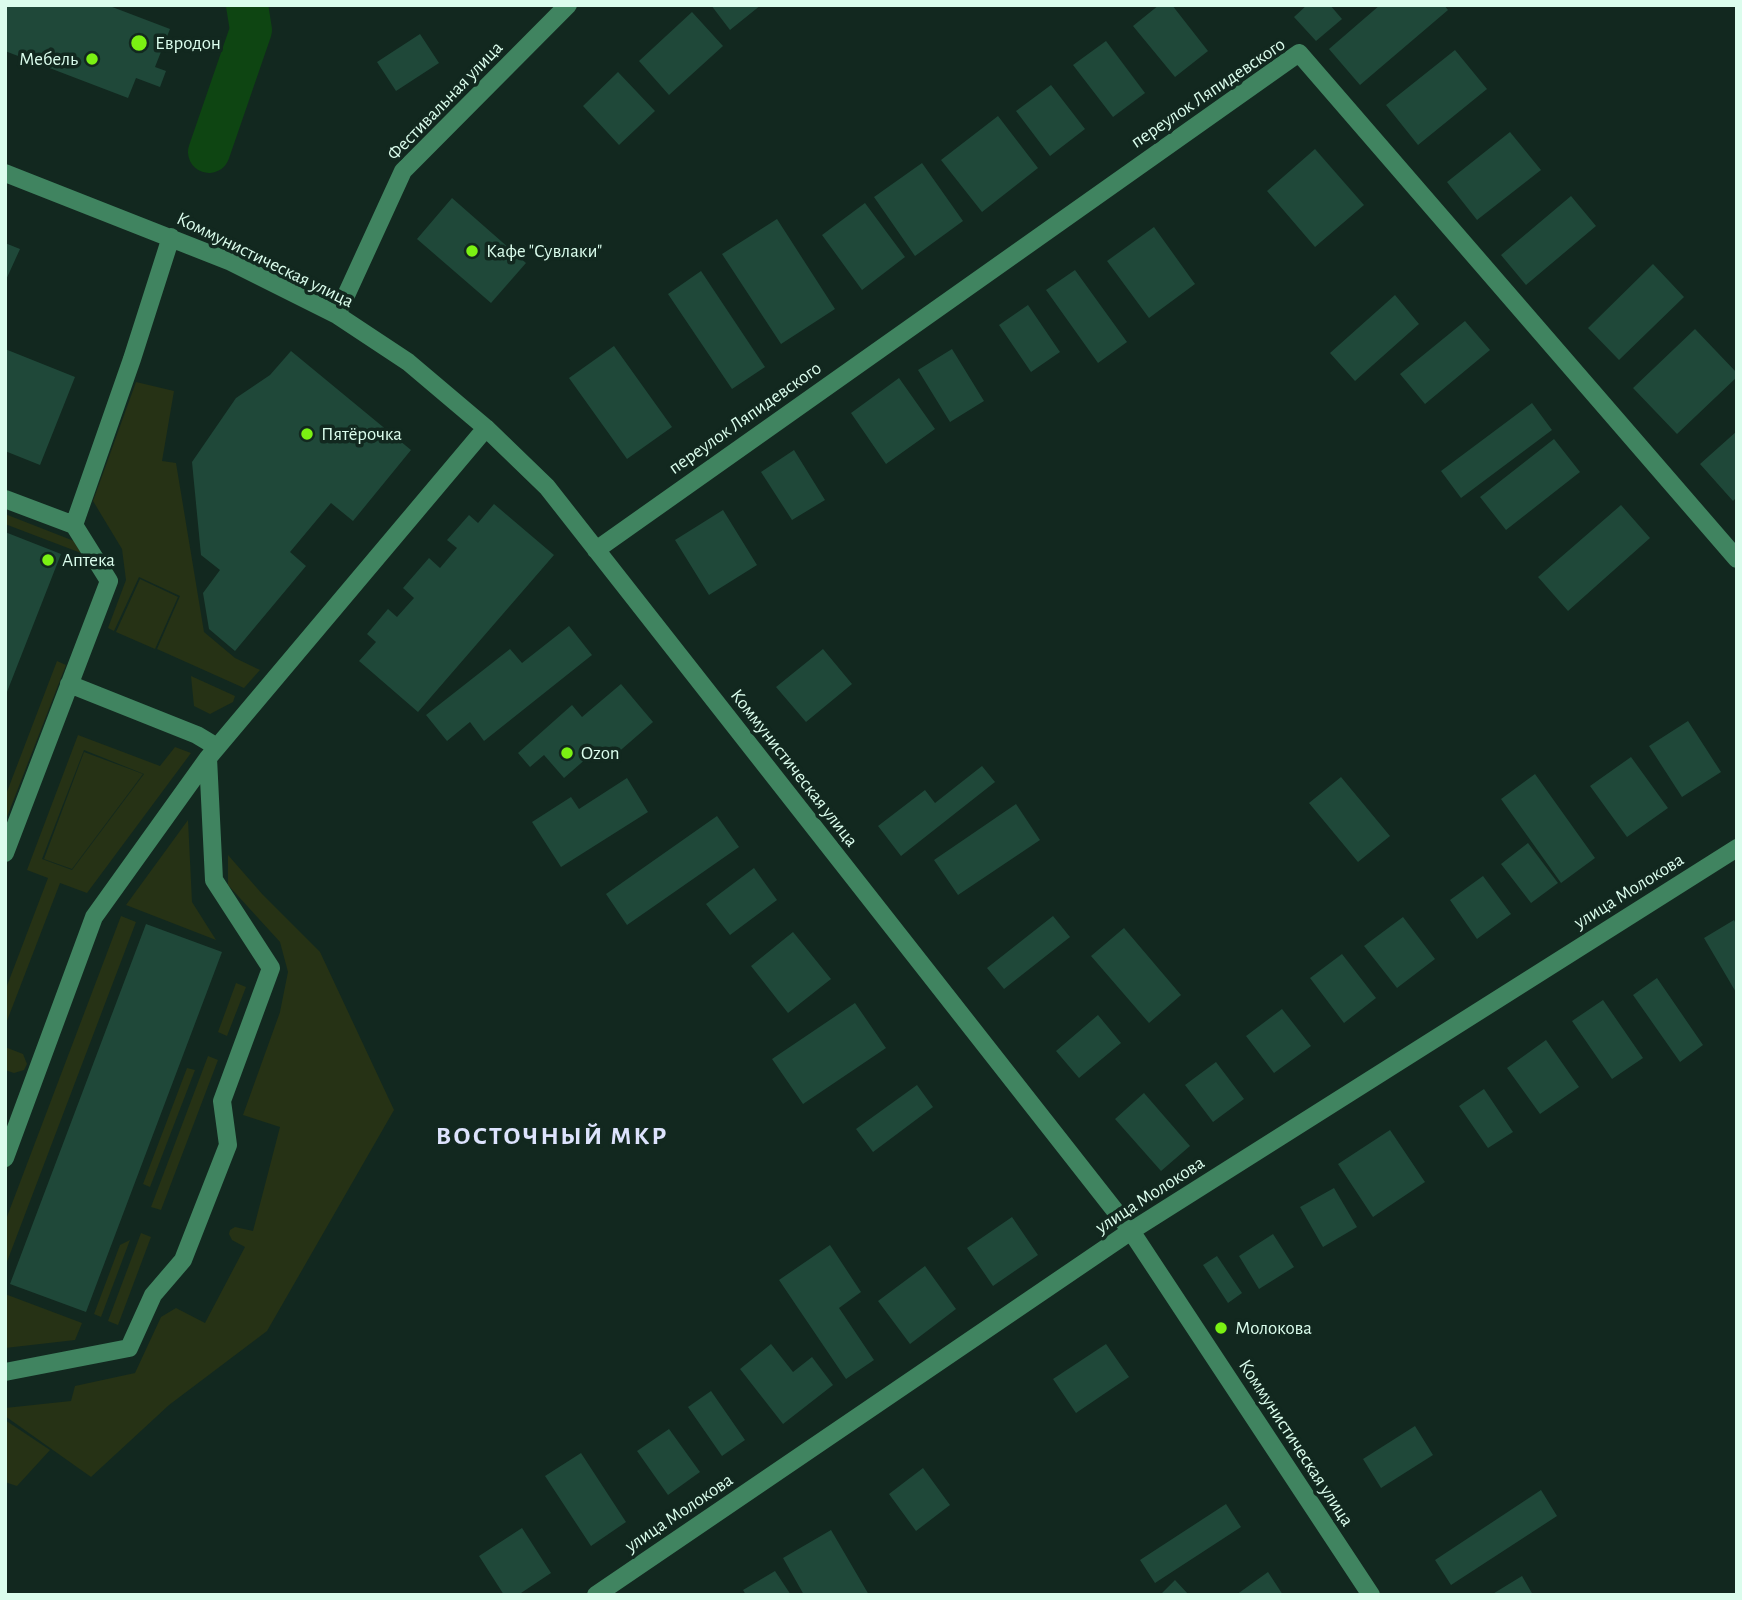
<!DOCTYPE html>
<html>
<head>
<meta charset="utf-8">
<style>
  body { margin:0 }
  #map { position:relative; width:1742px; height:1600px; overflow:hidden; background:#12281f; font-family:"Alegreya Sans",sans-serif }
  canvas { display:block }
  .frame { position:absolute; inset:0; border:7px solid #dbfded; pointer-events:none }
</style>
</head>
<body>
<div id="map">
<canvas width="1742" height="1600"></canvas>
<div class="frame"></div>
</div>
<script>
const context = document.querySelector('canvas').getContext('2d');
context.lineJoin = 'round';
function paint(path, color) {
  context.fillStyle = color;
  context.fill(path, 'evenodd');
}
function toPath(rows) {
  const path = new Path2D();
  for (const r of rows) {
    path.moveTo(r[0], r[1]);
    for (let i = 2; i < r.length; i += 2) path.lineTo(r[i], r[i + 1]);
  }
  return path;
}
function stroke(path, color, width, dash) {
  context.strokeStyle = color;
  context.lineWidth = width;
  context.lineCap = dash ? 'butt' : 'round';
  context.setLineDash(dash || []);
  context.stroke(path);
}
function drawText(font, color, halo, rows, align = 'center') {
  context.font = font + ' "Alegreya Sans",sans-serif';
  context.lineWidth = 7;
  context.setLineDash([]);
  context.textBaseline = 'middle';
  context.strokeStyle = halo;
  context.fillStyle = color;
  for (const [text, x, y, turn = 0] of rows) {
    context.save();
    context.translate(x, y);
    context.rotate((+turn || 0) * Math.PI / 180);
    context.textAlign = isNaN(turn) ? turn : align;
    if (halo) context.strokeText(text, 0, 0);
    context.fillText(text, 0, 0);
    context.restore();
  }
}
const green = toPath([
  [136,382,174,391,162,461,176,463,204,632,235,658,260,670,244,688,157,649,180,596,139,577,114,631,108,628,126,580,122,549,93,501],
  [5,514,74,541,81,553,5,524],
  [140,579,178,597,155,649,116,632],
  [57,661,66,665,5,822,5,797],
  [191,676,235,696,233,702,210,714,194,706],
  [78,735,160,766,175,747,191,753,87,893,60,883,5,1026,5,991,48,878,27,870],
  [84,750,144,774,72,870,42,859],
  [84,752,143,774,72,869,44,859],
  [188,820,192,902,216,940,126,905],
  [228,855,263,895,320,952,394,1110,267,1331,169,1405,91,1477,5,1416,5,1408,71,1401,75,1386,135,1373,161,1317,176,1308,205,1323,245,1247,232,1240,229,1234,230,1230,235,1227,253,1231,280,1127,243,1115,280,1012,288,972,280,942,228,885],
  [121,916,136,922,5,1267,5,1222],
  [236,983,246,987,227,1036,218,1032],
  [5,1047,23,1054,27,1064,24,1070,14,1073,5,1070],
  [208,1056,218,1060,161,1210,151,1207],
  [187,1068,195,1070,150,1187,143,1184],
  [141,1233,151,1237,118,1325,108,1321],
  [130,1240,101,1317,94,1314,120,1245],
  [5,1294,82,1323,75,1340,5,1348],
  [5,1420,50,1450,17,1486,5,1482]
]);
const canal = toPath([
  [209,152,251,30,247,5]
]);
const building = toPath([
  [5,5,107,5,170,29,155,67,166,71,160,87,136,78,128,98,5,51],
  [711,5,761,5,730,30],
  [1159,5,1172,5,1208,51,1175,77,1133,26],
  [1307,5,1330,5,1342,19,1316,41,1294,17],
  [1380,5,1444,5,1448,10,1360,85,1329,49],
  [692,12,723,46,669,95,639,61],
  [420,34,439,63,396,91,377,62],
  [1106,41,1145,93,1113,117,1073,65],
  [1455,50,1487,89,1418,145,1386,105],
  [618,72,655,111,619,145,583,106],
  [1051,85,1085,129,1050,156,1016,111],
  [998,116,1038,168,982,212,941,160],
  [1510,132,1541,170,1477,220,1447,182],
  [1315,149,1364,205,1315,247,1267,191],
  [922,163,963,221,915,256,874,197],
  [1571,196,1596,226,1526,285,1501,255],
  [452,198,526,263,491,303,417,239],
  [865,203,905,257,862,290,822,235],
  [777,219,835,309,781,344,722,254],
  [1154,227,1195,284,1149,318,1107,261],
  [5,243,20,249,5,282],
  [1653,264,1684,297,1619,360,1588,328],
  [1075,270,1127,342,1098,363,1046,290],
  [701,271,765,367,732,389,668,294],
  [1395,295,1419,324,1355,381,1330,353],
  [1028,305,1060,352,1031,372,999,325],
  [1465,321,1490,350,1425,404,1400,374],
  [1695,329,1737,373,1737,377,1677,434,1633,388],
  [614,346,672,427,627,459,569,378],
  [5,349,75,377,40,465,5,451],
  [952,349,984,401,950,422,918,370],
  [291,351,411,450,353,521,331,503,290,552,306,566,235,651,209,629,203,593,220,570,201,555,192,462,236,398,270,375],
  [899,378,935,429,886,464,851,413],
  [1532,403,1552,430,1461,498,1441,471],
  [1737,431,1737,497,1733,501,1700,464],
  [1554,439,1580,472,1506,530,1480,497],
  [794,450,825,500,792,520,761,472],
  [494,504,554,555,418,712,359,661,376,642,367,634,388,609,397,617,414,598,403,588,429,558,440,568,457,548,447,540,469,515,478,523],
  [1621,505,1650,538,1568,611,1538,577],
  [723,510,757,565,709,595,675,540],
  [5,532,61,554,5,697],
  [569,626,592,655,484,741,470,722,447,741,426,715,510,649,522,663],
  [823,649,852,684,806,722,776,687],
  [621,684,653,722,607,762,596,750,564,778,544,755,530,767,518,753,572,705,582,717],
  [1688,721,1721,772,1682,797,1649,746],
  [1631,757,1668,808,1627,837,1590,786],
  [982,766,995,782,901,856,878,826,925,790,935,803],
  [1535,774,1595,858,1561,883,1501,799],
  [1341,777,1390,836,1358,862,1309,803],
  [627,778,648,812,561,867,532,822,571,797,579,809],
  [1016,804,1040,840,958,895,934,860],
  [717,816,739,847,627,925,606,894],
  [1528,843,1558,883,1531,903,1501,864],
  [754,868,777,900,730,935,706,904],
  [1483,876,1511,914,1477,939,1450,900],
  [1053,916,1070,937,1004,989,987,968],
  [1403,917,1435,959,1397,988,1364,946],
  [1734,920,1737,926,1737,994,1704,938],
  [146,924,222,952,86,1312,10,1284],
  [1124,928,1181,995,1149,1023,1091,956],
  [793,932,831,979,788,1013,751,966],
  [1342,954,1376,998,1344,1023,1310,978],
  [1657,978,1703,1045,1680,1062,1633,995],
  [1603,1000,1643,1058,1612,1079,1572,1021],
  [855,1003,886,1048,803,1104,772,1059],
  [1282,1009,1311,1046,1274,1073,1246,1036],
  [1098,1015,1121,1043,1079,1078,1056,1051],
  [1546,1040,1579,1087,1540,1114,1507,1068],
  [1216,1062,1244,1099,1213,1122,1185,1085],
  [917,1085,933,1107,873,1152,856,1129],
  [1484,1089,1513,1132,1488,1148,1459,1106],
  [1144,1093,1190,1146,1161,1171,1115,1119],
  [1390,1130,1425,1182,1373,1217,1338,1164],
  [1334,1188,1357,1227,1323,1247,1300,1207],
  [1012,1217,1038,1255,993,1286,967,1248],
  [1273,1234,1294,1267,1259,1289,1239,1256],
  [830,1245,861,1292,839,1308,874,1360,846,1379,779,1280],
  [1217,1256,1242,1293,1228,1303,1203,1265],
  [925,1266,956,1309,910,1344,878,1301],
  [771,1344,793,1372,812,1357,833,1385,783,1424,740,1369],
  [1106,1344,1129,1377,1076,1413,1053,1379],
  [711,1391,745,1440,722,1456,688,1407],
  [1415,1426,1433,1455,1381,1488,1363,1459],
  [669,1429,700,1472,668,1495,637,1451],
  [581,1453,626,1522,591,1546,545,1476],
  [923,1468,950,1505,916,1531,889,1494],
  [1541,1490,1557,1516,1451,1585,1435,1560],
  [1226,1504,1241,1527,1155,1583,1140,1560],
  [522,1528,551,1573,518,1595,504,1595,479,1556],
  [831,1530,869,1595,804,1595,783,1558],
  [775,1571,791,1595,746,1595,743,1590],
  [1268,1572,1283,1595,1236,1595],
  [1522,1576,1533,1595,1491,1595],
  [1175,1580,1189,1595,1160,1595]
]);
const minor = toPath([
  [5,173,231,262,337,315,408,362,486,428,547,487,1131,1231,1371,1595],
  [337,315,403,171,568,5],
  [5,499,74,525,109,581,5,853],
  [74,525,132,359,171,237],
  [596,550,1299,53,1737,559],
  [69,684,197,735,217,747],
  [5,1158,94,917,208,758],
  [5,1372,129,1348,153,1295,183,1260,228,1145,222,1101,271,968,214,880,208,758,486,428],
  [596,1595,1131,1231,1737,848]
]);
const markers = [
  [139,43,9,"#7bf113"],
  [92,59,7,"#7bf113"],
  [472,251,7,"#7bf113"],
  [307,434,7,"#7bf113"],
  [48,560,7,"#7bf113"],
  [567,753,7,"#7bf113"],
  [1221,1328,7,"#7bf113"]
];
const poiNames = [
  ["Евродон",155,43],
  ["Мебель",78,59,"right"],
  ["Кафе \"Сувлаки\"",486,251],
  ["Пятёрочка",321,434],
  ["Аптека",62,560],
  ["Ozon",581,753],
  ["Молокова",1235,1328]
];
const streetNames = [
  ["переулок Ляпидевского",1208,93,-34],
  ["Фестивальная улица",445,101,-46],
  ["Коммунистическая улица",265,260,26],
  ["переулок Ляпидевского",745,418,-35],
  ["Коммунистическая улица",794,768,52],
  ["улица Молокова",1629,891,-32],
  ["улица Молокова",1150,1195,-33],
  ["Коммунистическая улица",1296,1443,57],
  ["улица Молокова",679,1513,-34]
];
const districtNames = [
  ["ВОСТОЧНЫЙ МКР",552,1136]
];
paint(green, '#263215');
stroke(canal, '#0e4512', 42);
paint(building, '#1f4839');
stroke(minor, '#408460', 18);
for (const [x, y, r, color] of markers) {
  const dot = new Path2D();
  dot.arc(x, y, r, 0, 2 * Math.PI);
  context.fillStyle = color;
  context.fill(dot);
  stroke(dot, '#12281f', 2.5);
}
drawText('19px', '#dbfded', '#12281f', poiNames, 'left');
drawText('19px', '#dbfded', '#12281f', streetNames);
context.letterSpacing = '2px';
drawText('bold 26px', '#dde3fd', '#12281f', districtNames);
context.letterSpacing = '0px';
</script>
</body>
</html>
